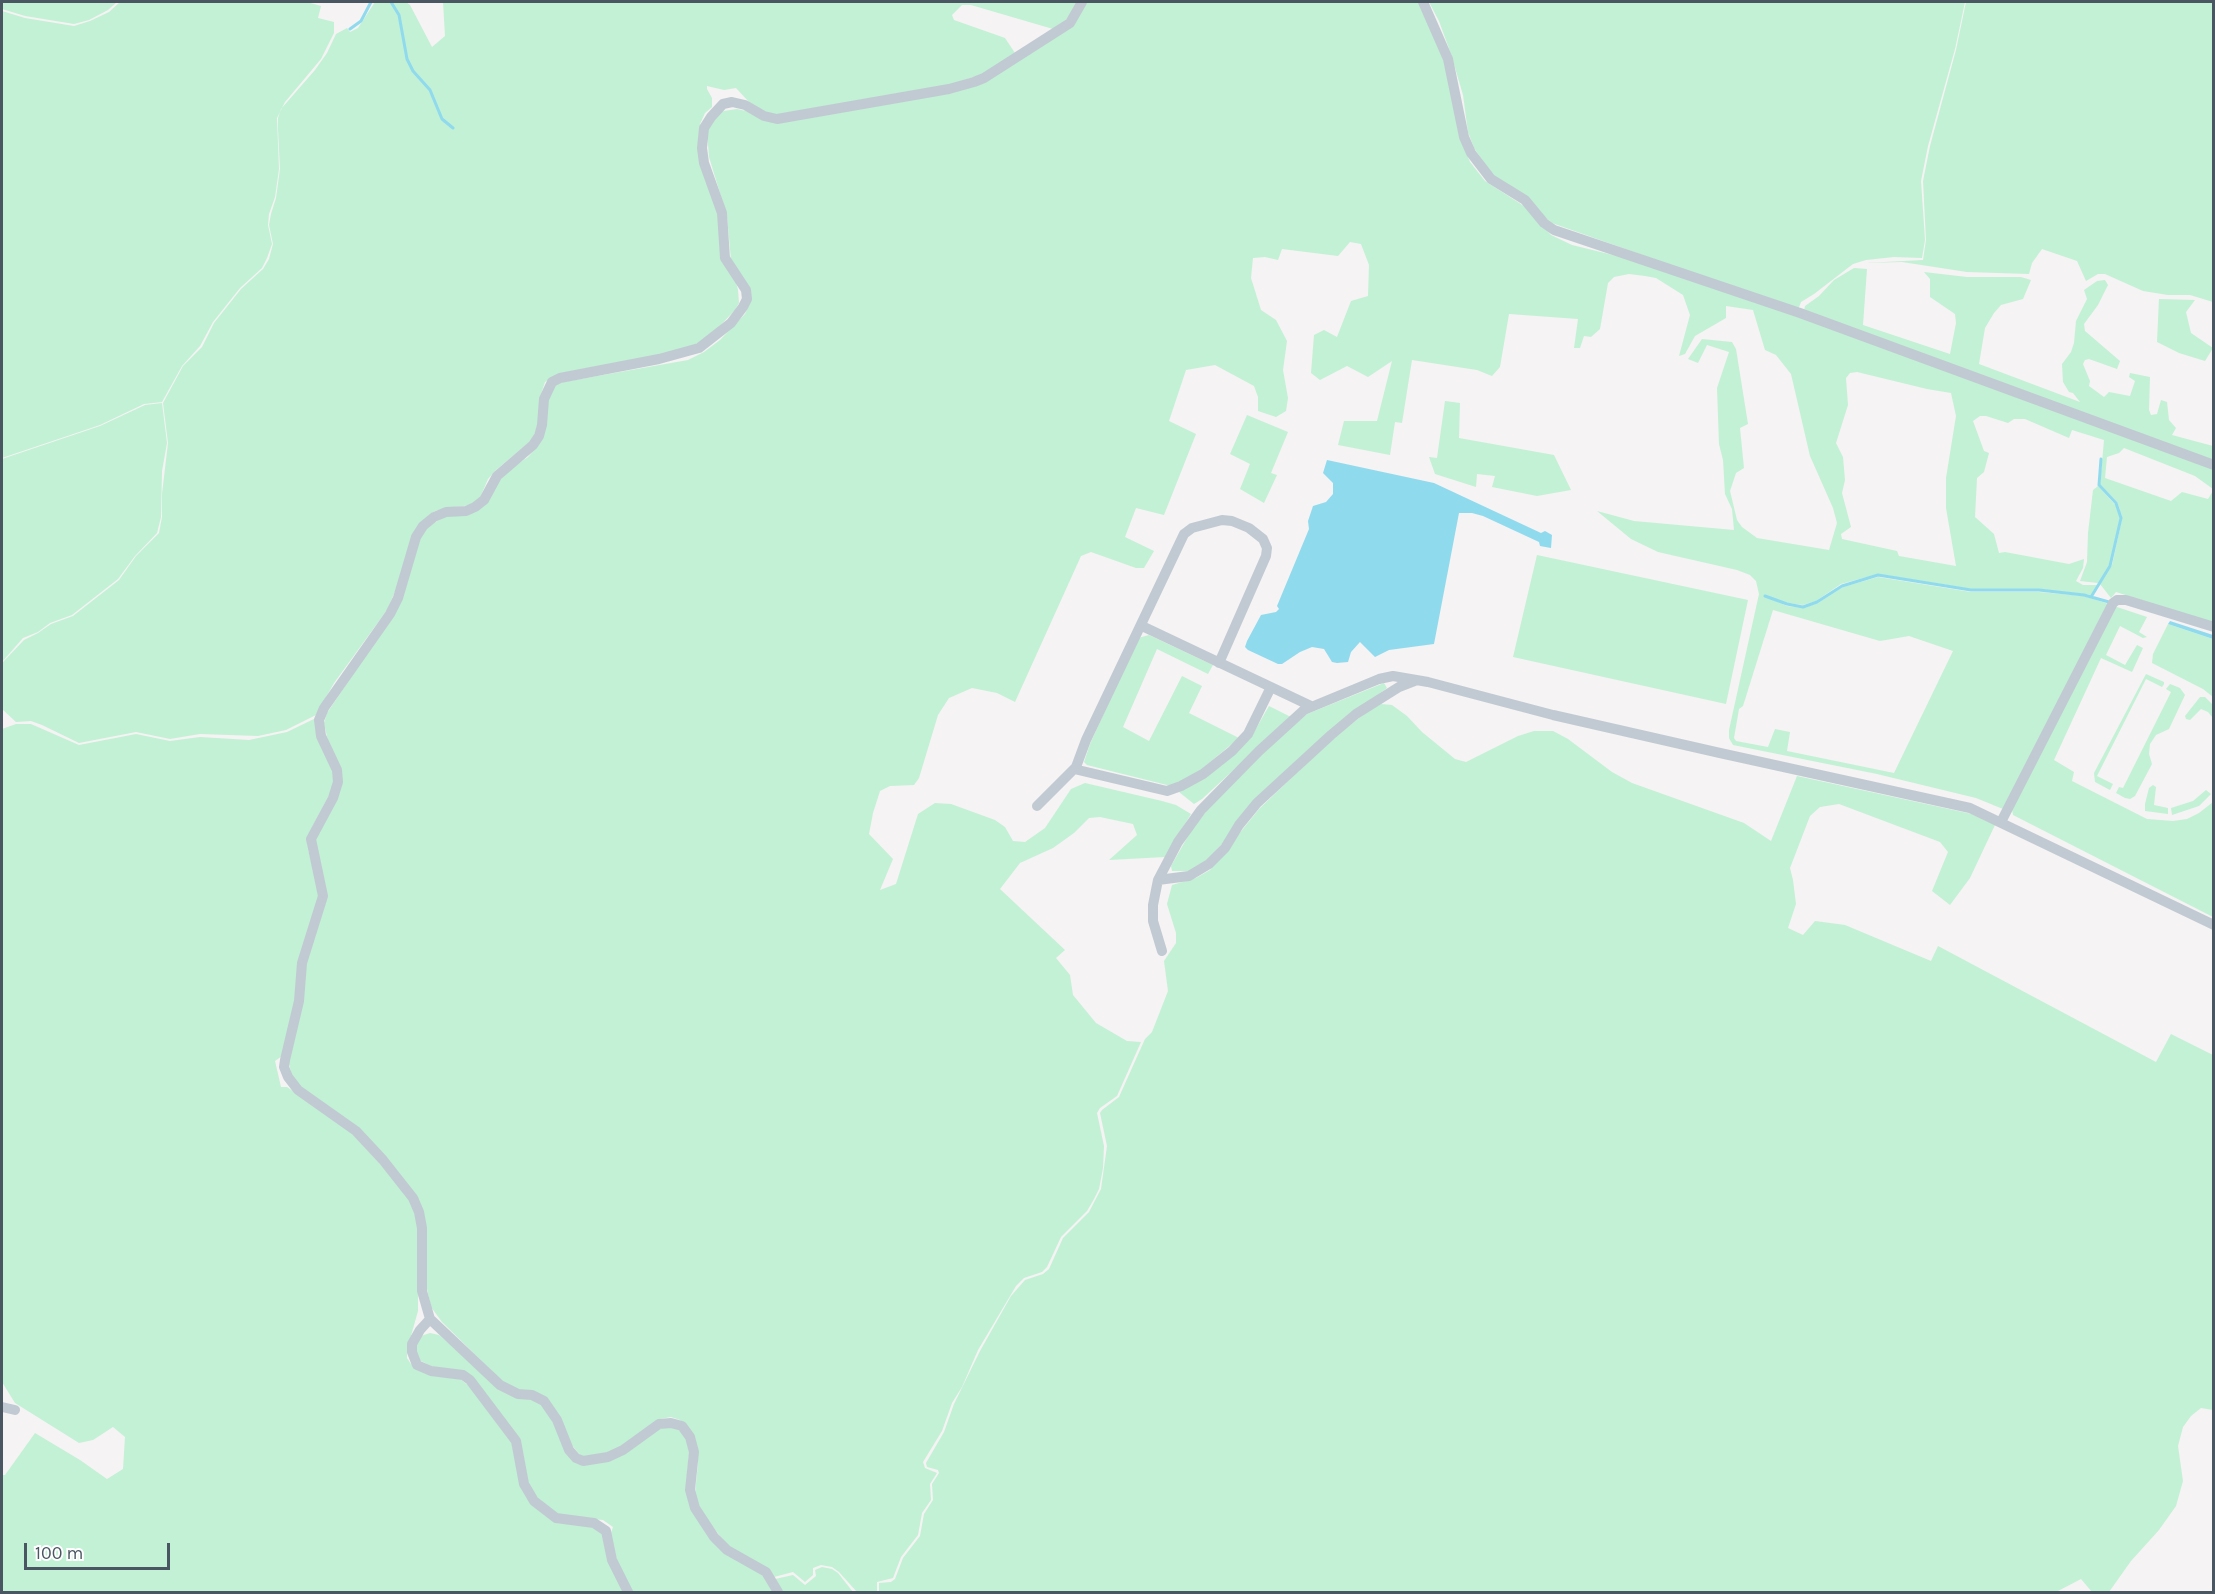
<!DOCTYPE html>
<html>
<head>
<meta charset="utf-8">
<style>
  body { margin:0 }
  #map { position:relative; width:2215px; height:1594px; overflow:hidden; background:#f5f3f3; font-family:Karla,sans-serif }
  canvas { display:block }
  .frame { position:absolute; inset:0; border:3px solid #4a5661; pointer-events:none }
  .scale { position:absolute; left:24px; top:1543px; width:146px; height:27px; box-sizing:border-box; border:3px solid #4a5661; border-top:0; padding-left:8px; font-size:18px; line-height:21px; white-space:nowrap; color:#4a5661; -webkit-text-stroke:4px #fff; paint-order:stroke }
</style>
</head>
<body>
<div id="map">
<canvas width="2215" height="1594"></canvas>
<div class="frame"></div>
<div class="scale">100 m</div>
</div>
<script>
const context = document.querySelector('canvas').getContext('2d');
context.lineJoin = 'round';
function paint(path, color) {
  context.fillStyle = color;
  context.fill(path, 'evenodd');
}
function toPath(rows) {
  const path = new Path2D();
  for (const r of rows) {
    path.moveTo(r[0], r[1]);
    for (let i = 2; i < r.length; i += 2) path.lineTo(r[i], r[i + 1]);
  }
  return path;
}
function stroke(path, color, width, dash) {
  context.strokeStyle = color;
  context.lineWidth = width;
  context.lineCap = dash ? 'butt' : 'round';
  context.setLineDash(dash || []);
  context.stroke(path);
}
const green = toPath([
  [2,2,117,2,108,10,89,20,74,24,25,16,2,9],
  [120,2,307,2,321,6,318,18,334,22,334,33,321,59,285,102,277,118,279,169,275,197,269,214,268,225,272,244,267,258,262,268,240,288,213,322,200,346,182,366,162,402,144,404,100,425,2,458,2,11,25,18,74,26,90,21,109,12],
  [375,2,406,2,410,5,432,47,445,36,443,2,1081,2,1074,14,1053,29,971,5,962,5,952,15,954,20,1005,38,1015,53,983,74,952,84,776,116,766,114,749,102,736,88,724,90,707,86,707,89,712,98,712,107,705,113,700,124,715,202,738,290,739,303,735,310,715,331,689,349,548,380,545,382,540,397,538,423,533,439,496,470,488,479,479,500,472,505,446,508,435,511,428,516,387,610,334,683,316,715,286,730,258,736,200,734,170,739,136,732,79,743,42,725,31,721,16,722,2,709,2,665,3,662,24,640,38,633,51,624,73,616,119,580,136,556,159,533,162,517,162,494,168,443,163,403,183,366,202,347,214,323,241,289,263,269,269,259,273,244,269,225,271,214,276,198,280,169,278,129,278,118,281,109,315,70,327,53,336,34,347,28,350,32,358,28],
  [1085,2,1419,2,1444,57,1466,152,1470,162,1485,181,1527,208,1551,235,1572,245,1658,266,2213,468,2213,489,2195,476,2124,448,2119,453,2107,457,2105,478,2171,501,2182,492,2208,499,2213,491,2213,623,2116,592,2111,598,2100,584,2112,565,2122,519,2121,513,2110,566,2105,575,2098,583,2080,581,2087,562,2088,533,2093,490,2098,486,2120,510,2117,502,2100,485,2104,440,2072,430,2069,438,2025,419,2014,419,2008,423,1986,416,1980,416,1973,421,1984,451,1989,453,1984,472,1977,478,1975,517,1994,534,1999,553,2005,552,2069,564,2084,559,2083,568,2076,581,2083,585,2097,585,2091,595,2039,589,1971,589,1878,574,1841,584,1816,601,1803,605,1788,603,1764,596,1787,606,1804,608,1818,603,1843,587,1878,577,1971,592,2039,592,2084,596,2109,604,2003,809,1976,798,1877,774,1733,745,1729,738,1729,730,1759,594,1756,581,1750,575,1737,570,1658,552,1631,539,1597,511,1634,521,1734,530,1732,509,1725,494,1723,460,1719,444,1717,388,1729,352,1707,345,1698,363,1688,359,1702,339,1732,342,1736,349,1748,424,1740,428,1744,468,1736,473,1730,491,1737,520,1742,527,1757,538,1829,550,1837,523,1833,508,1810,456,1791,374,1776,355,1765,350,1753,310,1726,306,1726,318,1695,336,1685,354,1679,356,1690,315,1683,295,1656,278,1645,276,1629,274,1614,277,1608,283,1600,329,1591,337,1584,336,1580,348,1574,348,1578,319,1509,314,1500,367,1492,376,1477,370,1412,360,1402,423,1395,422,1390,455,1338,445,1344,421,1377,421,1392,361,1368,377,1347,366,1320,380,1311,373,1314,335,1324,330,1337,337,1351,301,1368,296,1369,265,1361,244,1350,242,1338,256,1282,249,1278,260,1265,257,1253,258,1251,278,1261,310,1276,320,1287,341,1283,370,1288,398,1286,411,1276,417,1258,411,1258,397,1254,386,1215,365,1186,370,1169,421,1196,434,1164,515,1136,508,1125,537,1154,551,1144,568,1136,568,1091,552,1081,556,1015,702,997,693,972,688,949,698,938,715,919,778,914,785,890,786,880,791,873,813,869,834,893,859,880,890,896,884,918,814,935,803,951,804,995,820,1005,827,1013,841,1025,842,1045,828,1071,789,1085,783,1162,801,1176,805,1191,814,1165,857,1109,860,1137,835,1133,824,1100,817,1089,818,1074,833,1053,848,1020,863,1000,889,1065,950,1056,958,1070,975,1073,995,1096,1023,1127,1041,1141,1042,1117,1096,1100,1108,1097,1113,1104,1146,1103,1168,1099,1189,1094,1199,1087,1211,1061,1237,1047,1267,1042,1272,1024,1278,1016,1286,978,1350,962,1387,952,1403,942,1431,923,1462,925,1468,937,1473,930,1484,931,1500,922,1513,918,1535,901,1557,893,1578,877,1582,877,1592,857,1592,839,1572,832,1567,821,1565,813,1568,813,1575,805,1582,793,1572,774,1577,728,1546,701,1512,695,1493,698,1463,680,1420,671,1417,660,1419,620,1448,607,1454,582,1457,575,1453,551,1405,505,1384,442,1322,431,1307,425,1280,426,1227,387,1161,301,1087,292,1077,288,1059,305,963,323,910,315,844,317,834,339,792,324,723,327,713,393,615,419,538,425,528,448,515,468,515,510,469,528,457,535,449,546,400,555,385,563,382,688,360,704,352,720,340,745,314,749,305,731,260,727,216,709,157,707,131,714,116,724,111,737,109,746,111,763,120,948,94,1040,47],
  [1857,372,1927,389,1951,393,1956,416,1946,478,1946,508,1956,566,1899,556,1897,551,1842,539,1841,534,1851,527,1842,493,1845,480,1843,457,1836,443,1848,405,1846,378,1850,373],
  [1773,610,1880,641,1909,636,1953,651,1894,773,1787,751,1790,732,1775,729,1768,747,1736,741,1734,738,1739,709,1743,706],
  [1429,2,1965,2,1955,49,1928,146,1921,181,1925,240,1922,258,1894,257,1866,260,1853,264,1814,294,1801,302,1798,310,1552,223,1493,176,1474,148,1468,132,1463,95,1451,54,1439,21],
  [1966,2,2213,2,2213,302,2190,295,2168,295,2143,291,2105,274,2098,274,2086,281,2077,261,2042,249,2032,263,2029,274,1967,272,1902,262,1865,263,1923,260,1926,240,1923,181,1930,146,1956,50],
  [1854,268,1867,269,1863,325,1950,354,1956,323,1955,314,1930,297,1930,279,1924,272,1967,277,2021,277,2031,280,2023,299,2001,305,1994,313,1985,328,1979,364,2080,402,2073,393,2069,392,2063,382,2062,364,2071,352,2074,343,2076,321,2087,299,2084,290,2097,281,2105,280,2108,285,2098,305,2084,324,2085,331,2120,361,2117,369,2089,359,2085,360,2083,364,2090,381,2089,386,2104,397,2109,392,2130,396,2135,381,2129,377,2130,373,2150,377,2149,410,2151,415,2157,414,2161,400,2167,402,2169,420,2176,428,2172,435,2213,446,2213,461,1804,311,1805,306,1819,296,1834,280],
  [2159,299,2195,300,2186,312,2191,333,2213,348,2205,361,2179,353,2157,342],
  [1445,401,1460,403,1459,438,1554,455,1571,490,1537,496,1492,487,1495,476,1477,474,1476,487,1435,474,1429,457,1437,458],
  [162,403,167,443,162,471,161,517,157,533,135,556,118,579,72,615,50,623,38,632,23,638,2,662,2,459,100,426,145,405],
  [1247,415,1288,432,1271,473,1277,475,1264,503,1240,489,1250,464,1230,454],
  [1537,555,1748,600,1726,704,1513,657],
  [2114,606,2147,617,2139,632,2147,637,2143,638,2120,626,2106,655,2125,665,2137,645,2143,648,2132,672,2101,658,2054,760,2074,772,2072,781,2147,819,2173,821,2187,819,2199,813,2213,802,2213,917,2013,815,2012,809],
  [2168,624,2213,639,2213,697,2203,689,2152,663,2153,654],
  [1149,635,1213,665,1208,674,1157,649,1123,727,1149,741,1182,676,1202,686,1189,713,1239,738,1197,773,1171,786,1087,765,1084,762,1090,744,1138,638],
  [2146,674,2164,682,2164,684,2162,687,2146,679,2097,776,2113,784,2110,790,2095,782,2094,773],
  [1384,683,1387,688,1321,739,1203,864,1191,871,1172,871,1171,866,1191,831,1211,805,1263,752,1307,714],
  [2170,684,2180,688,2185,695,2169,729,2156,735,2150,744,2149,754,2152,764,2135,796,2130,799,2125,798,2116,793,2119,787,2123,788,2171,692,2166,689],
  [2200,697,2205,697,2213,705,2213,718,2208,712,2201,709,2190,720,2186,719,2185,716],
  [1381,704,1392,705,1407,716,1422,732,1455,759,1466,762,1518,736,1534,731,1553,731,1568,739,1612,772,1632,783,1744,823,1771,841,1797,776,1972,814,1995,825,1970,878,1950,905,1932,891,1948,852,1940,842,1839,804,1820,807,1810,816,1790,868,1793,880,1796,904,1788,928,1803,935,1815,921,1845,925,1931,961,1938,946,2156,1062,2171,1034,2213,1055,2213,1410,2201,1408,2191,1416,2183,1427,2178,1446,2183,1481,2176,1506,2159,1530,2131,1561,2109,1592,2092,1592,2081,1579,2056,1592,879,1592,879,1583,891,1582,895,1579,903,1558,920,1536,924,1514,933,1500,932,1484,939,1473,938,1470,927,1467,926,1463,944,1432,954,1404,980,1351,1011,1296,1025,1280,1043,1274,1049,1269,1063,1238,1089,1212,1101,1189,1107,1146,1100,1113,1102,1110,1119,1097,1145,1039,1152,1032,1168,991,1164,961,1176,943,1176,933,1167,904,1172,885,1196,878,1210,870,1259,809,1330,741,1369,710],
  [1269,706,1291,717,1202,799,1194,804,1179,792,1250,739],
  [316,718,335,772,335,784,307,837,308,849,320,894,282,1056,275,1061,281,1087,287,1087,347,1128,405,1191,418,1217,418,1311,407,1350,407,1358,411,1364,460,1379,468,1385,508,1432,538,1510,595,1527,602,1534,624,1592,2,1592,2,1475,5,1475,35,1433,80,1460,107,1479,123,1469,125,1437,113,1427,93,1440,79,1443,15,1403,2,1382,2,729,16,724,31,724,79,745,136,734,170,741,200,737,249,740,287,732],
  [2153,785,2156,787,2154,805,2168,808,2168,814,2145,811,2145,804,2149,788],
  [2206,790,2211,794,2199,806,2172,815,2171,808,2193,801],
  [430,1333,439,1335,450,1344,487,1377,542,1404,555,1426,588,1464,666,1426,676,1428,684,1434,690,1447,686,1486,713,1542,765,1577,774,1592,631,1592,620,1571,610,1536,613,1527,603,1520,559,1516,540,1502,528,1483,523,1454,473,1379,433,1367,419,1360,415,1346,421,1336],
  [822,1567,832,1569,838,1573,853,1592,783,1592,775,1579,793,1575,805,1585,816,1576,815,1570]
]);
const water = toPath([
  [1327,460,1434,483,1541,533,1545,531,1552,535,1551,548,1540,546,1539,542,1483,516,1472,513,1459,513,1434,644,1389,650,1375,657,1360,642,1351,652,1348,662,1337,663,1332,662,1324,649,1312,647,1300,652,1282,664,1278,664,1248,650,1245,647,1247,641,1261,615,1276,612,1279,609,1277,606,1309,529,1308,521,1313,506,1326,502,1333,494,1333,483,1323,473],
  [2170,621,2213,635,2213,639,2168,624]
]);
const stream = toPath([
  [391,2,399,15,407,59,413,71,430,90,442,119,453,128],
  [350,29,361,21,371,2],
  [1765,596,1787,604,1803,607,1817,602,1842,586,1878,575,1971,590,2039,590,2084,595,2109,602],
  [2091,597,2110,566,2121,518,2116,503,2099,485,2101,459]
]);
const minor = toPath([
  [1423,2,1448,59,1464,137,1471,153,1491,179,1525,200,1544,223,1554,230,1800,313,2214,465],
  [1142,626,1311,706],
  [1074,769,1167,791,1181,786,1203,774,1232,751,1248,734,1271,687],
  [1037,806,1076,767,1086,740,1184,534,1192,528,1222,520,1232,521,1249,528,1263,539,1267,548,1266,556,1219,663],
  [2001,822,2113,603,2117,600,2126,600,2214,627],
  [1158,880,1189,876,1209,864,1225,848,1239,825,1257,803,1331,735,1356,714,1399,687,1417,680],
  [1162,951,1153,921,1153,905,1158,880,1178,842,1201,810,1259,751,1304,710,1379,679,1393,676,1428,682,1553,715,1720,753,1970,808,2214,925],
  [430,1319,420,1330,412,1344,412,1352,417,1365,431,1371,463,1375,470,1380,516,1441,524,1484,534,1501,556,1518,594,1523,606,1531,612,1560,628,1592],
  [2,1407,15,1410],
  [778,1592,766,1572,727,1550,714,1537,695,1508,690,1490,694,1452,690,1437,682,1426,671,1423,659,1424,623,1450,608,1457,583,1461,576,1458,569,1450,557,1420,544,1401,532,1395,518,1394,500,1385,430,1319,422,1291,422,1228,419,1212,413,1198,383,1160,356,1131,298,1090,288,1077,284,1067,285,1060,299,1001,302,963,323,896,311,839,333,798,338,782,337,770,321,736,319,720,324,708,390,614,398,598,416,537,423,526,434,517,446,512,466,511,475,507,484,500,497,476,533,445,539,436,542,425,544,399,552,382,560,378,659,359,699,348,731,323,743,307,747,299,746,290,725,258,722,213,704,163,702,148,704,128,711,117,723,104,732,102,745,105,764,116,777,119,949,89,974,82,984,78,1070,23,1082,2]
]);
paint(green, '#c3f1d5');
paint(water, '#90daee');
stroke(stream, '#90daee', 3);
stroke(minor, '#c1cad2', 10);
</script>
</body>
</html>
